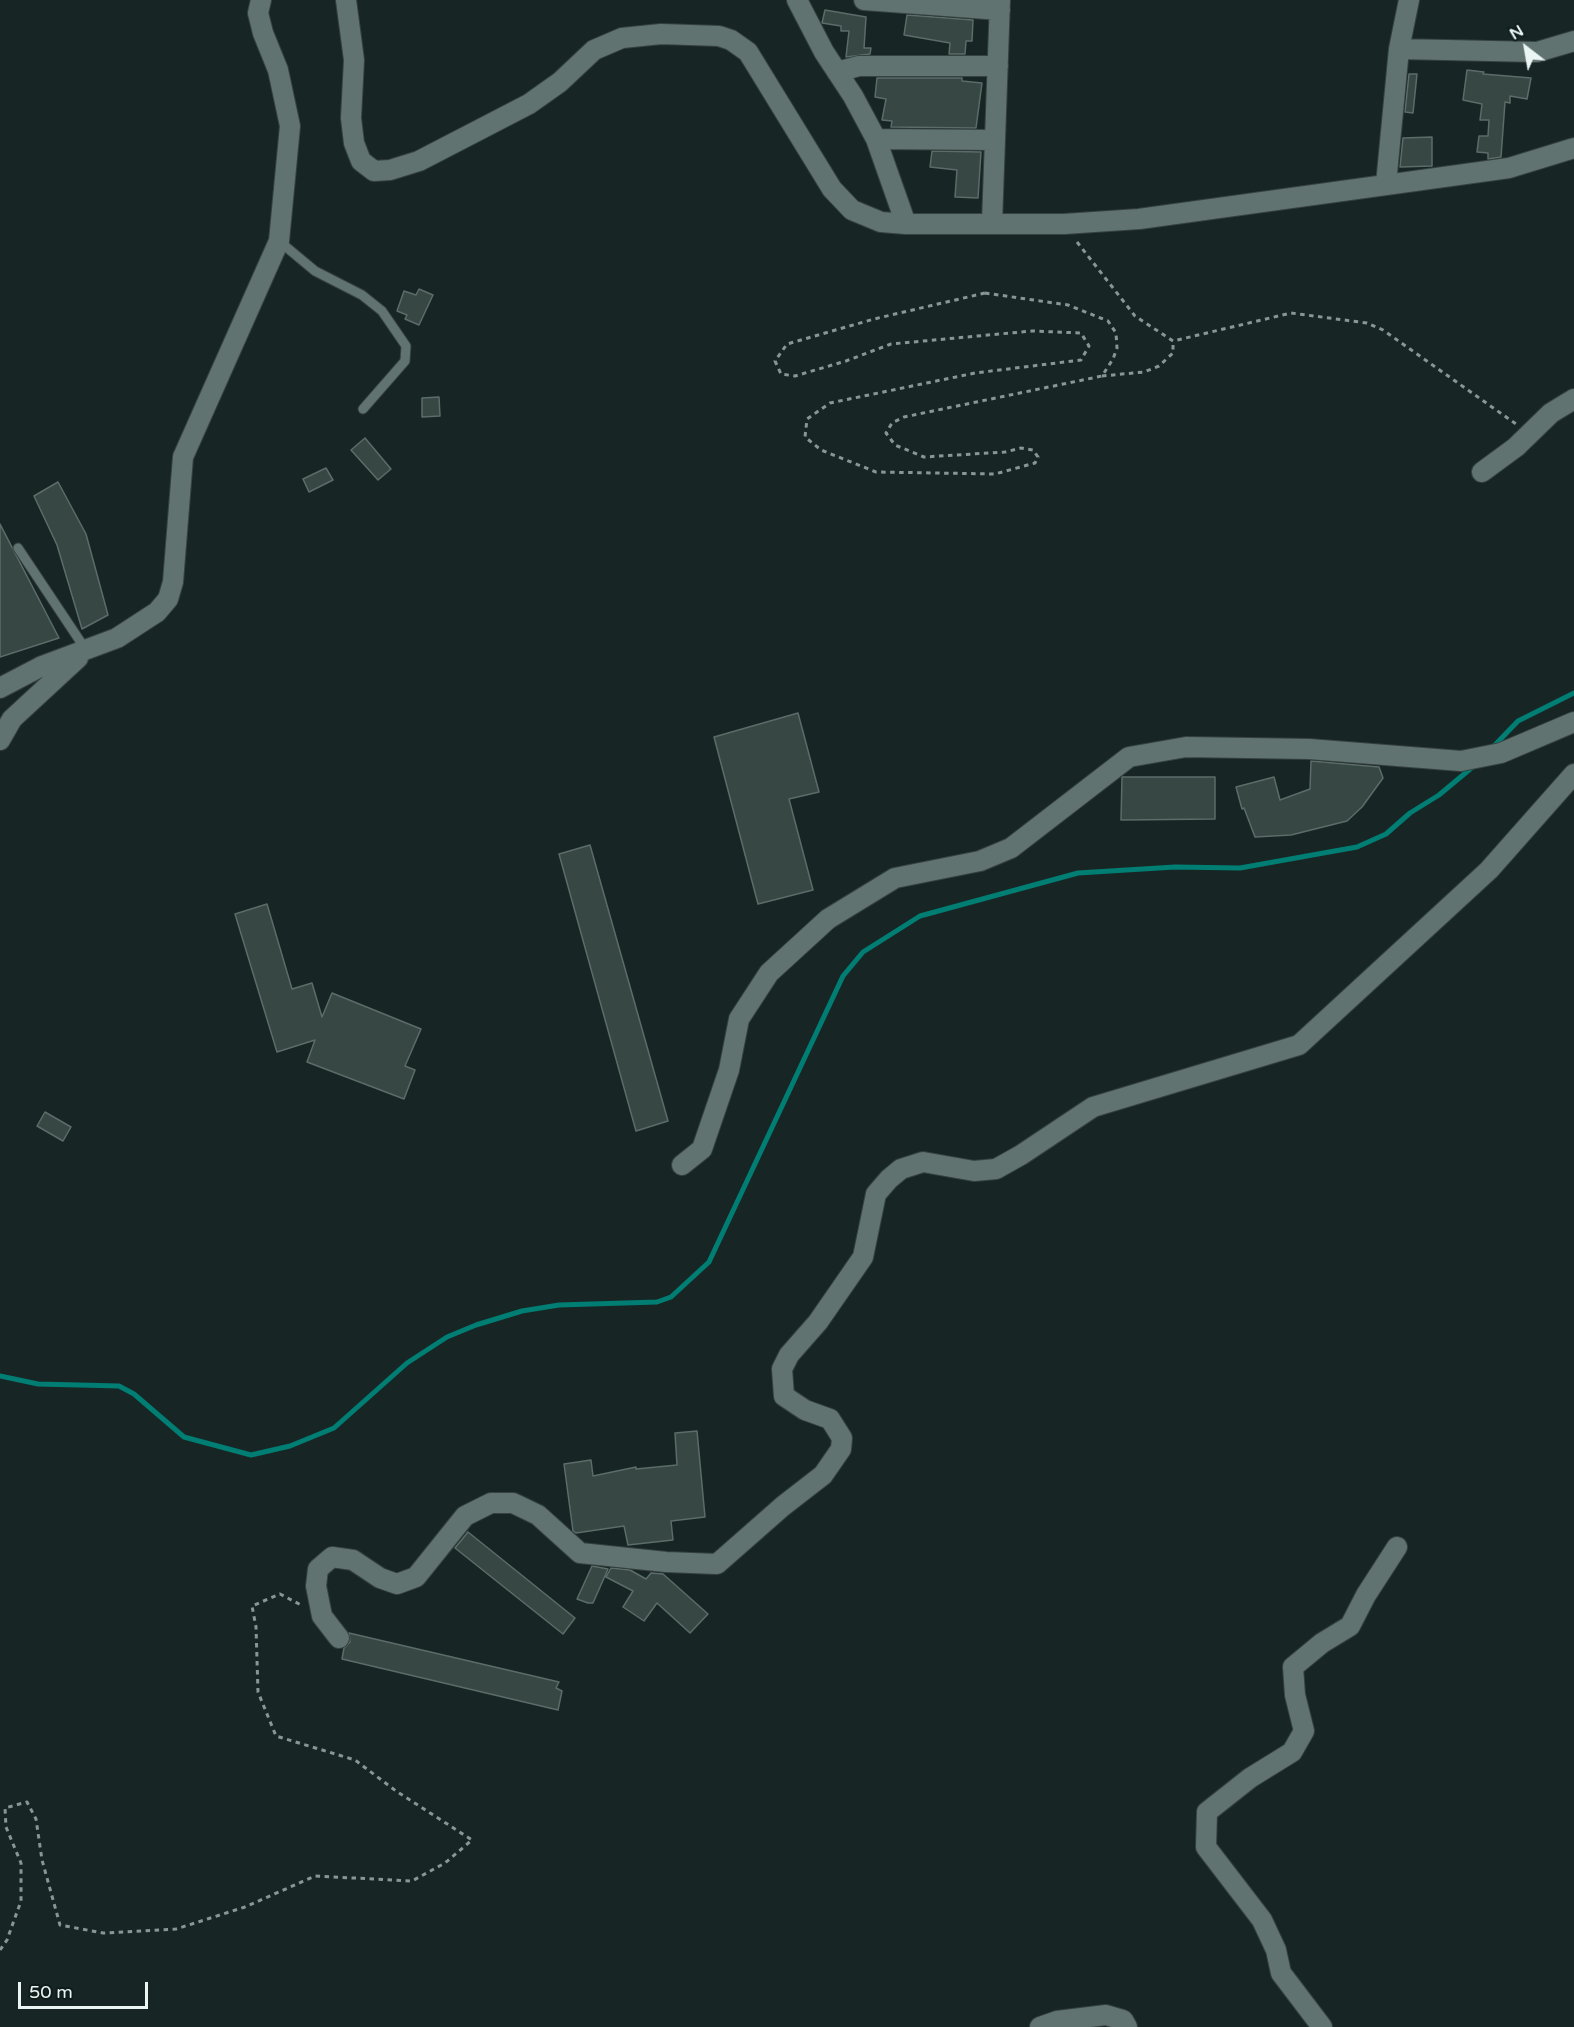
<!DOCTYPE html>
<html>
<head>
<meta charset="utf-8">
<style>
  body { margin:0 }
  #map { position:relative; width:1574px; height:2027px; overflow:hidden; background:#172624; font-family:"Varela Round",sans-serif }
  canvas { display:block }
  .north { position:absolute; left:1496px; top:18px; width:60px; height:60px; -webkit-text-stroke:4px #0e1d1b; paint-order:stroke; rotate:329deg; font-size:16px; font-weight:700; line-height:24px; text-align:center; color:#ebf5f3 }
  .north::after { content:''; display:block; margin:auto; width:21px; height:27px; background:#ebf5f3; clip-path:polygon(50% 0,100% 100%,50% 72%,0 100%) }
  .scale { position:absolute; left:18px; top:1982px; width:130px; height:27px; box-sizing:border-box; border:3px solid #ebf5f3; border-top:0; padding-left:8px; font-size:18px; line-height:21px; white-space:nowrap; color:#ebf5f3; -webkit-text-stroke:4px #0e1d1b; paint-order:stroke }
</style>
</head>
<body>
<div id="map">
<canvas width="1574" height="2027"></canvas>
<div class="north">N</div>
<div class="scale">50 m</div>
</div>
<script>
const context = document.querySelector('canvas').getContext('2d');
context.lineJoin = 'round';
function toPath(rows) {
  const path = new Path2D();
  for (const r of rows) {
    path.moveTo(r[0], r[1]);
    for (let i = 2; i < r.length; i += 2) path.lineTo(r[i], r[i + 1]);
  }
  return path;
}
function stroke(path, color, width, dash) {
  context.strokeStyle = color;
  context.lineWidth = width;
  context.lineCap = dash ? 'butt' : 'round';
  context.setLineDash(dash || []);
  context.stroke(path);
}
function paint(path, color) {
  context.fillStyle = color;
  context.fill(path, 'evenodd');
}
const stream = toPath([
  [1492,748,1518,721,1574,693],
  [0,1376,38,1384,119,1386,134,1394,184,1437,251,1455,290,1446,334,1428,407,1363,447,1337,476,1325,522,1311,559,1305,657,1302,671,1297,709,1262,843,976,863,952,920,916,1078,873,1175,867,1240,868,1357,847,1386,834,1410,813,1439,795,1475,765]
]);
const building = toPath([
  [825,10,866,17,864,48,871,48,870,54,846,57,849,31,841,31,841,26,822,23,825,10],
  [907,15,973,20,972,41,966,41,965,54,949,54,950,43,904,35,907,15],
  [1467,70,1484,72,1483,74,1531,78,1527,99,1510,96,1510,103,1505,102,1501,157,1488,159,1488,153,1477,152,1479,136,1488,136,1489,120,1480,120,1482,104,1463,100,1467,70],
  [1409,74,1417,74,1413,113,1405,112,1409,74],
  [877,78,962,78,962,81,982,83,976,128,891,127,892,121,882,120,886,99,875,97,877,78],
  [1432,137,1432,166,1400,167,1403,138,1432,137],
  [932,151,981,152,978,198,955,197,957,170,930,167,932,151],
  [419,289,433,295,419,325,405,319,407,315,397,311,404,291,416,295,419,289],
  [439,397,440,416,422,417,422,398,439,397],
  [365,438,391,469,378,480,351,450,365,438],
  [326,468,333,480,309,492,303,479,326,468],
  [58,482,86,534,108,615,82,629,57,545,34,496,58,482],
  [0,524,59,638,0,657,0,524],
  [798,713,819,792,789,799,813,890,758,904,714,737,798,713],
  [1311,761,1379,767,1383,778,1362,807,1347,821,1291,835,1255,837,1244,808,1242,809,1236,787,1274,777,1280,800,1310,789,1311,761],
  [1122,777,1215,777,1215,819,1121,820,1122,777],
  [590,845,668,1121,636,1131,559,854,590,845],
  [267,904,292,989,312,983,322,1017,332,993,421,1029,405,1066,415,1070,404,1099,307,1062,315,1040,277,1052,235,914,267,904],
  [45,1112,71,1127,63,1141,37,1126,45,1112],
  [697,1431,705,1517,671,1521,673,1540,628,1545,624,1526,576,1533,573,1531,564,1464,591,1460,593,1476,636,1467,636,1469,677,1465,675,1433,697,1431],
  [468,1532,575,1618,563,1634,455,1548,468,1532],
  [592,1566,608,1569,593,1603,588,1603,577,1599,592,1566],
  [611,1568,630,1570,646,1579,651,1573,663,1574,708,1614,690,1633,657,1603,644,1621,623,1607,633,1591,606,1577,611,1568],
  [349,1633,559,1682,556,1688,562,1691,558,1710,342,1659,344,1648,350,1642,349,1633]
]);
const path = toPath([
  [1077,242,1135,316,1173,341,1291,313,1367,323,1383,330,1516,424],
  [985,293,1068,305,1108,321,1116,333,1117,348,1113,359,1102,376,904,417,892,423,886,433,895,445,924,457,1005,452,1021,448,1033,450,1038,457,1035,463,995,474,876,472,821,450,805,437,807,419,830,403,975,373,1081,360,1089,346,1081,333,1032,331,891,344,846,361,795,376,781,374,775,361,787,344,874,319,985,293],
  [1102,376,1144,372,1159,366,1173,353,1173,341],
  [0,1950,7,1940,21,1901,21,1863,6,1827,5,1808,27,1802,36,1819,42,1860,60,1925,103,1933,176,1929,245,1907,315,1876,412,1881,445,1863,472,1840,396,1791,355,1760,276,1736,258,1692,256,1627,252,1606,280,1594,301,1605]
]);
const lane = toPath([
  [279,241,315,271,362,295,382,311,406,346,405,361,363,409],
  [18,548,86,650]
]);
const street = toPath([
  [346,0,354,60,351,118,354,143,361,161,374,171,390,170,419,161,529,104,560,82,594,50,622,38,661,34,719,36,731,40,748,52,832,189,852,210,881,222,906,224,1064,224,1139,219,1509,168,1574,148],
  [797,0,824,52,853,96,876,139,906,224],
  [864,0,1000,10],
  [1399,49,1537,52,1574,41],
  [837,72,859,66,998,66],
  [876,139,995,140],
  [1386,184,1399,49,1409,0],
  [992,223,1000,0],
  [1482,472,1516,447,1551,413,1574,399],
  [0,688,42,666,117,638,157,612,168,599,173,582,183,457,279,241,290,126,278,70,263,33,258,13,261,0],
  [0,740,12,719,78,658],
  [682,1165,702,1149,729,1070,739,1019,769,973,828,919,895,878,980,861,1011,848,1129,757,1186,747,1309,749,1461,761,1501,753,1574,722],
  [339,1638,322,1616,316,1586,318,1569,332,1557,353,1560,380,1578,397,1584,416,1577,465,1516,491,1503,513,1503,538,1515,580,1553,666,1562,717,1564,783,1506,823,1475,841,1449,842,1438,830,1419,805,1410,784,1396,782,1369,789,1355,818,1322,863,1257,876,1194,889,1179,901,1169,923,1162,974,1171,996,1169,1021,1155,1093,1107,1299,1045,1489,870,1574,774],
  [1040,2027,1057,2021,1106,2015,1123,2020,1127,2027],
  [1322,2027,1281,1973,1276,1950,1262,1920,1206,1847,1207,1812,1250,1778,1292,1752,1304,1731,1295,1695,1293,1667,1322,1643,1350,1626,1366,1595,1397,1547]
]);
stroke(stream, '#007e73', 5);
paint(building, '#374744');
stroke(building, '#5b6c69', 1.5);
stroke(lane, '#364240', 11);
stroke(street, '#364240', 22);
stroke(path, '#899694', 3, [4.5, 4.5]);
stroke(lane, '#617370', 9);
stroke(street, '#617370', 20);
</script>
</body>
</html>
